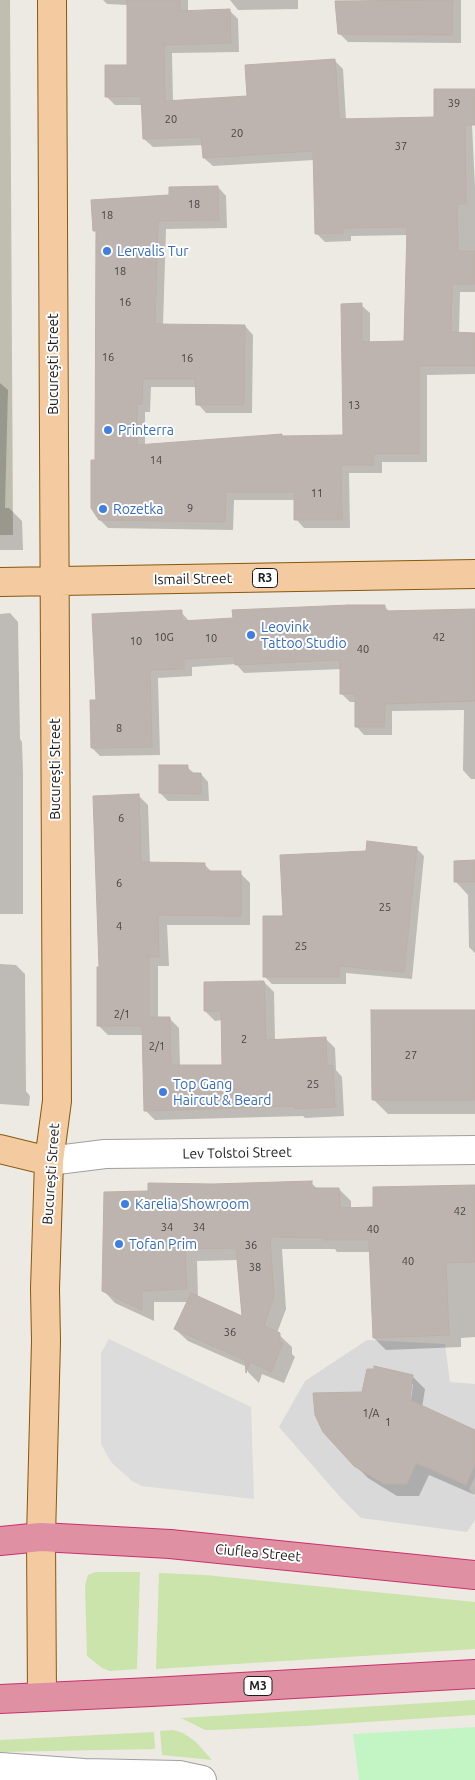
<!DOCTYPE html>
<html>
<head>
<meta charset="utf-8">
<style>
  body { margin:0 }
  canvas { display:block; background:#ede9e3 }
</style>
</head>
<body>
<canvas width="475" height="1780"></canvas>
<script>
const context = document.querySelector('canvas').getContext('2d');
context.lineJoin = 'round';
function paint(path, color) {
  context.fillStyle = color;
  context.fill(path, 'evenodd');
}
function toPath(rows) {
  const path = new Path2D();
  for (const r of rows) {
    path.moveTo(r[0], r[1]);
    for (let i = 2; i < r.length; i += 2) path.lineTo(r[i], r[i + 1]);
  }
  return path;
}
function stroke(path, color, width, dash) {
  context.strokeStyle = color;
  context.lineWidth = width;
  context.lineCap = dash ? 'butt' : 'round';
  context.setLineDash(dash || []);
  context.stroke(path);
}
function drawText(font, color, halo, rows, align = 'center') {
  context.font = font + ' Ubuntu,sans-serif';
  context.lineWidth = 4;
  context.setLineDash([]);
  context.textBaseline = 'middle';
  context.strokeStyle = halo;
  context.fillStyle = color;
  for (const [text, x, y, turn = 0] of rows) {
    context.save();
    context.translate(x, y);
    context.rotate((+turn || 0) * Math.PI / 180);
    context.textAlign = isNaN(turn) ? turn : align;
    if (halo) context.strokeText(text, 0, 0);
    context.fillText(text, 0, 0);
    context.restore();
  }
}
const residential = toPath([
  [367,1340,445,1344,450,1382,475,1384,475,1477,469,1489,475,1497,475,1520,467,1532,361,1518,341,1498,279,1427,305,1381]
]);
const construction = toPath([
  [0,0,10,0,13,535,0,535]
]);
const grass = toPath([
  [96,1572,140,1572,137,1669,110,1671,102,1668,87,1656,85,1585,88,1575],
  [159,1573,205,1575,475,1602,475,1649,156,1669],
  [475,1700,475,1715,305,1726,213,1730,205,1730,181,1718],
  [173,1730,183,1733,195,1741,212,1760,162,1755,160,1731],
  [154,1732,155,1749,0,1752,0,1740]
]);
const park = toPath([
  [475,1727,475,1780,359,1780,353,1734]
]);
const parking = toPath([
  [109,1339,251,1407,254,1499,142,1486,132,1481,111,1462,101,1444,101,1353]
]);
const shadow = toPath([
  [103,0,188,0,188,12,230,11,238,19,239,52,172,53,173,102,249,97,334,60,343,69,346,120,435,118,475,91,475,125,472,125,475,188,475,292,460,292,459,333,475,333,475,374,427,375,427,462,382,462,382,473,349,473,350,528,304,528,296,519,295,500,234,500,233,530,108,528,100,520,96,462,97,232,95,230,170,197,218,187,226,196,227,228,166,229,163,325,245,326,253,335,252,413,206,413,198,404,197,387,151,387,150,412,145,412,145,445,282,436,344,436,361,305,370,313,370,343,406,342,408,235,351,236,351,241,325,242,316,233,314,160,213,166,204,158,203,145,153,147,144,139,143,105,115,105,106,96,128,66,128,5,107,4],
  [230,0,298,0,298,9,238,10],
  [386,0,461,0,461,43,348,42,339,33,336,2],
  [0,383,8,390,5,508,9,508,22,521,23,550,0,550],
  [384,606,390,612,475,610,475,779,471,779,463,770,464,710,392,711,392,735,364,735,356,726,356,702,350,702,341,693,342,669,244,673,236,664,192,667,192,676,158,678,160,755,100,756,92,748,97,701,181,612,190,622],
  [10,613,18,622,20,739,22,742,23,773,23,914,0,914,0,614],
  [187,767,195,774,201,774,208,782,209,801,168,801,160,793],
  [138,795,148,805,150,864,204,864,213,873,240,873,250,883,250,925,167,925,169,966,158,966,158,1018,169,1018,179,1028,180,1066,223,1066,222,1020,215,1021,205,1011,264,982,274,992,275,1041,325,1038,335,1048,336,1070,342,1077,344,1116,305,1118,303,1116,155,1120,145,1110,144,1035,108,1035,98,1025,100,968],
  [416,848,424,856,412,979,346,973,346,984,272,984,264,976,367,853],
  [475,862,475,953,469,947,468,895,456,882],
  [0,964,16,965,25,974,26,1091,30,1096,29,1106,0,1104],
  [475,1011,475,1114,388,1114,373,1099],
  [311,1183,318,1189,339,1189,351,1201,351,1209,374,1208,475,1186,475,1337,461,1338,461,1347,386,1350,374,1338,371,1252,337,1252,335,1249,282,1249,286,1309,277,1333,292,1347,292,1354,295,1357,284,1383,262,1374,259,1383,248,1372,247,1367,188,1341,175,1329,189,1302,154,1302,154,1321,115,1303,103,1290,149,1192,213,1185],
  [238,1260,243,1318,198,1298,197,1261],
  [413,1377,425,1389,422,1408,475,1431,475,1495,429,1475,419,1496,397,1496,368,1478,355,1465,363,1393],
  [411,1384,413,1384,410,1407,408,1407]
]);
const building = toPath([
  [127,0,180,0,180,11,230,9,231,43,164,45,165,101,247,96,245,65,335,59,339,119,434,117,434,89,475,89,475,125,465,125,466,204,457,204,458,251,475,251,475,284,452,284,451,332,475,333,475,366,419,366,419,454,373,454,374,465,341,465,342,520,294,520,294,492,226,492,225,522,99,520,91,508,91,460,95,460,96,231,93,231,91,200,169,195,169,187,218,186,219,220,158,221,155,324,245,325,244,405,196,405,195,379,143,379,142,404,137,404,137,445,282,434,282,436,343,435,341,304,362,303,362,342,404,341,407,227,343,228,343,233,315,234,313,151,203,158,201,137,143,139,141,96,105,97,105,65,127,65,127,0],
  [453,0,452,35,338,34,335,1,453,0],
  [349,605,385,605,385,611,475,609,475,701,385,704,384,727,355,727,355,694,340,694,340,660,235,665,234,656,184,659,184,669,150,670,152,747,91,748,90,700,96,700,92,614,182,610,182,621,233,618,232,610,349,605],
  [159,765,188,765,188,773,201,773,201,794,159,793,159,765],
  [139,794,141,862,205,863,205,871,241,871,241,916,158,915,159,957,149,957,149,1017,170,1017,171,1065,222,1065,221,1011,204,1011,204,982,264,981,266,1040,326,1037,327,1066,333,1065,335,1107,294,1109,294,1106,144,1111,142,1026,97,1026,97,967,99,967,93,796,139,794],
  [367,841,417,847,404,972,339,966,339,977,263,977,263,916,283,916,280,855,366,851,367,841],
  [475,860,475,882,454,882,454,861,475,860],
  [371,1010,475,1010,475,1100,372,1100,371,1010],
  [312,1181,312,1188,339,1188,340,1208,373,1207,373,1187,475,1185,475,1262,446,1263,449,1335,373,1338,369,1240,324,1240,324,1238,270,1237,274,1296,264,1326,280,1333,280,1343,283,1343,271,1372,250,1362,246,1373,245,1360,174,1329,191,1293,242,1316,236,1248,185,1249,187,1289,142,1291,142,1310,102,1291,104,1192,148,1191,148,1183,213,1184,312,1181],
  [374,1366,413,1375,410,1400,475,1430,475,1465,466,1485,416,1463,407,1484,384,1484,354,1466,323,1432,315,1415,313,1393,362,1392,367,1369,374,1369,374,1366]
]);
const minor = toPath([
  [49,1161,105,1154,475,1150],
  [0,1767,84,1773,179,1775,202,1780]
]);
const major = toPath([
  [0,582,475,574],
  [0,1149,49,1161],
  [42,1697,41,1537,46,1341,45,1289,49,1161,57,1101,52,0]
]);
const highway = toPath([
  [0,1541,41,1537,170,1544,475,1575],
  [0,1699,151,1692,475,1674]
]);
const markers = [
  [107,251,5,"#3f7fe0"],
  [108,430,5,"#3f7fe0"],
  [103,509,5,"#3f7fe0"],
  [251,635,5,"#3f7fe0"],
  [163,1092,5,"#3f7fe0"],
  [125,1204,5,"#3f7fe0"],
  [119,1244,5,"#3f7fe0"]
];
const numberNames = [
  ["39",454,103],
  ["20",171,119],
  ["20",237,133],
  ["37",401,146],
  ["18",194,204],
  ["18",107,215],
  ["18",120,271],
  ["16",125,302],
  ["16",108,357],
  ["16",187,358],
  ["13",354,405],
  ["14",156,460],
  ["11",317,493],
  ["9",190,508],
  ["10G",164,637],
  ["42",439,637],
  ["10",211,638],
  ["10",136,641],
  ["40",363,649],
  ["8",119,728],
  ["6",121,818],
  ["6",119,883],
  ["25",385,907],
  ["4",119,926],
  ["25",301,946],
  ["2/1",122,1014],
  ["2",244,1039],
  ["2/1",157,1046],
  ["27",411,1055],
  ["25",313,1084],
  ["42",460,1211],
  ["34",167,1227],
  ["34",199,1227],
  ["40",373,1229],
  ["36",251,1245],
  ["40",408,1261],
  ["38",255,1267],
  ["36",230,1332],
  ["1/A",371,1413],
  ["1",388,1422]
];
const shields = [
  [265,578,25],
  [258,1686,28]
];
const shieldNames = [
  ["R3",265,578],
  ["M3",258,1686]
];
const shopNames = [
  ["Lervalis Tur",117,251],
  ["Printerra",118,430],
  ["Rozetka",113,509],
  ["Leovink",261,627],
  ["Tattoo Studio",261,643],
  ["Top Gang",173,1084],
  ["Haircut & Beard",173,1100],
  ["Karelia Showroom",135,1204],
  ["Tofan Prim",129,1244]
];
const streetNames = [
  ["București Street",53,364,-90],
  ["Ismail Street",193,579,-1],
  ["București Street",55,769,-90],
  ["Lev Tolstoi Street",237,1153,-1],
  ["București Street",51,1174,-86],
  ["Ciuflea Street",258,1553,5]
];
paint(residential, '#dad9d9');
paint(construction, '#c0bfaf');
paint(grass, '#cbe4ac');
paint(park, '#c2f5c3');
paint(parking, '#dcdcdc');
paint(shadow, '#0003');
paint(building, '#bdb4b0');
stroke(building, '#bdafa6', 1);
stroke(minor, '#a0a0a0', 30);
stroke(major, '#89580b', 30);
stroke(highway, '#c9316e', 30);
stroke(minor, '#fff', 28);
stroke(major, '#f4cba0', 28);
stroke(highway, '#df90a3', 28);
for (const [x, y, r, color] of markers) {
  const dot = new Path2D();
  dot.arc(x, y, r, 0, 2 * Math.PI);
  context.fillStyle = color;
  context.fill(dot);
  stroke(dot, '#fff', 2);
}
drawText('11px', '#444241', null, numberNames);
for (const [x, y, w] of shields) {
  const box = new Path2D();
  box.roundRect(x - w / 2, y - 9.5, w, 19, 4);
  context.fillStyle = '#fff';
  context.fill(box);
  stroke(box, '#1c1c1c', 1);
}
drawText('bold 12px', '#1c1c1c', null, shieldNames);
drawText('14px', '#366cbe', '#fff', shopNames, 'left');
drawText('14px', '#1c1c1c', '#fff', streetNames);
</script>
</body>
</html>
